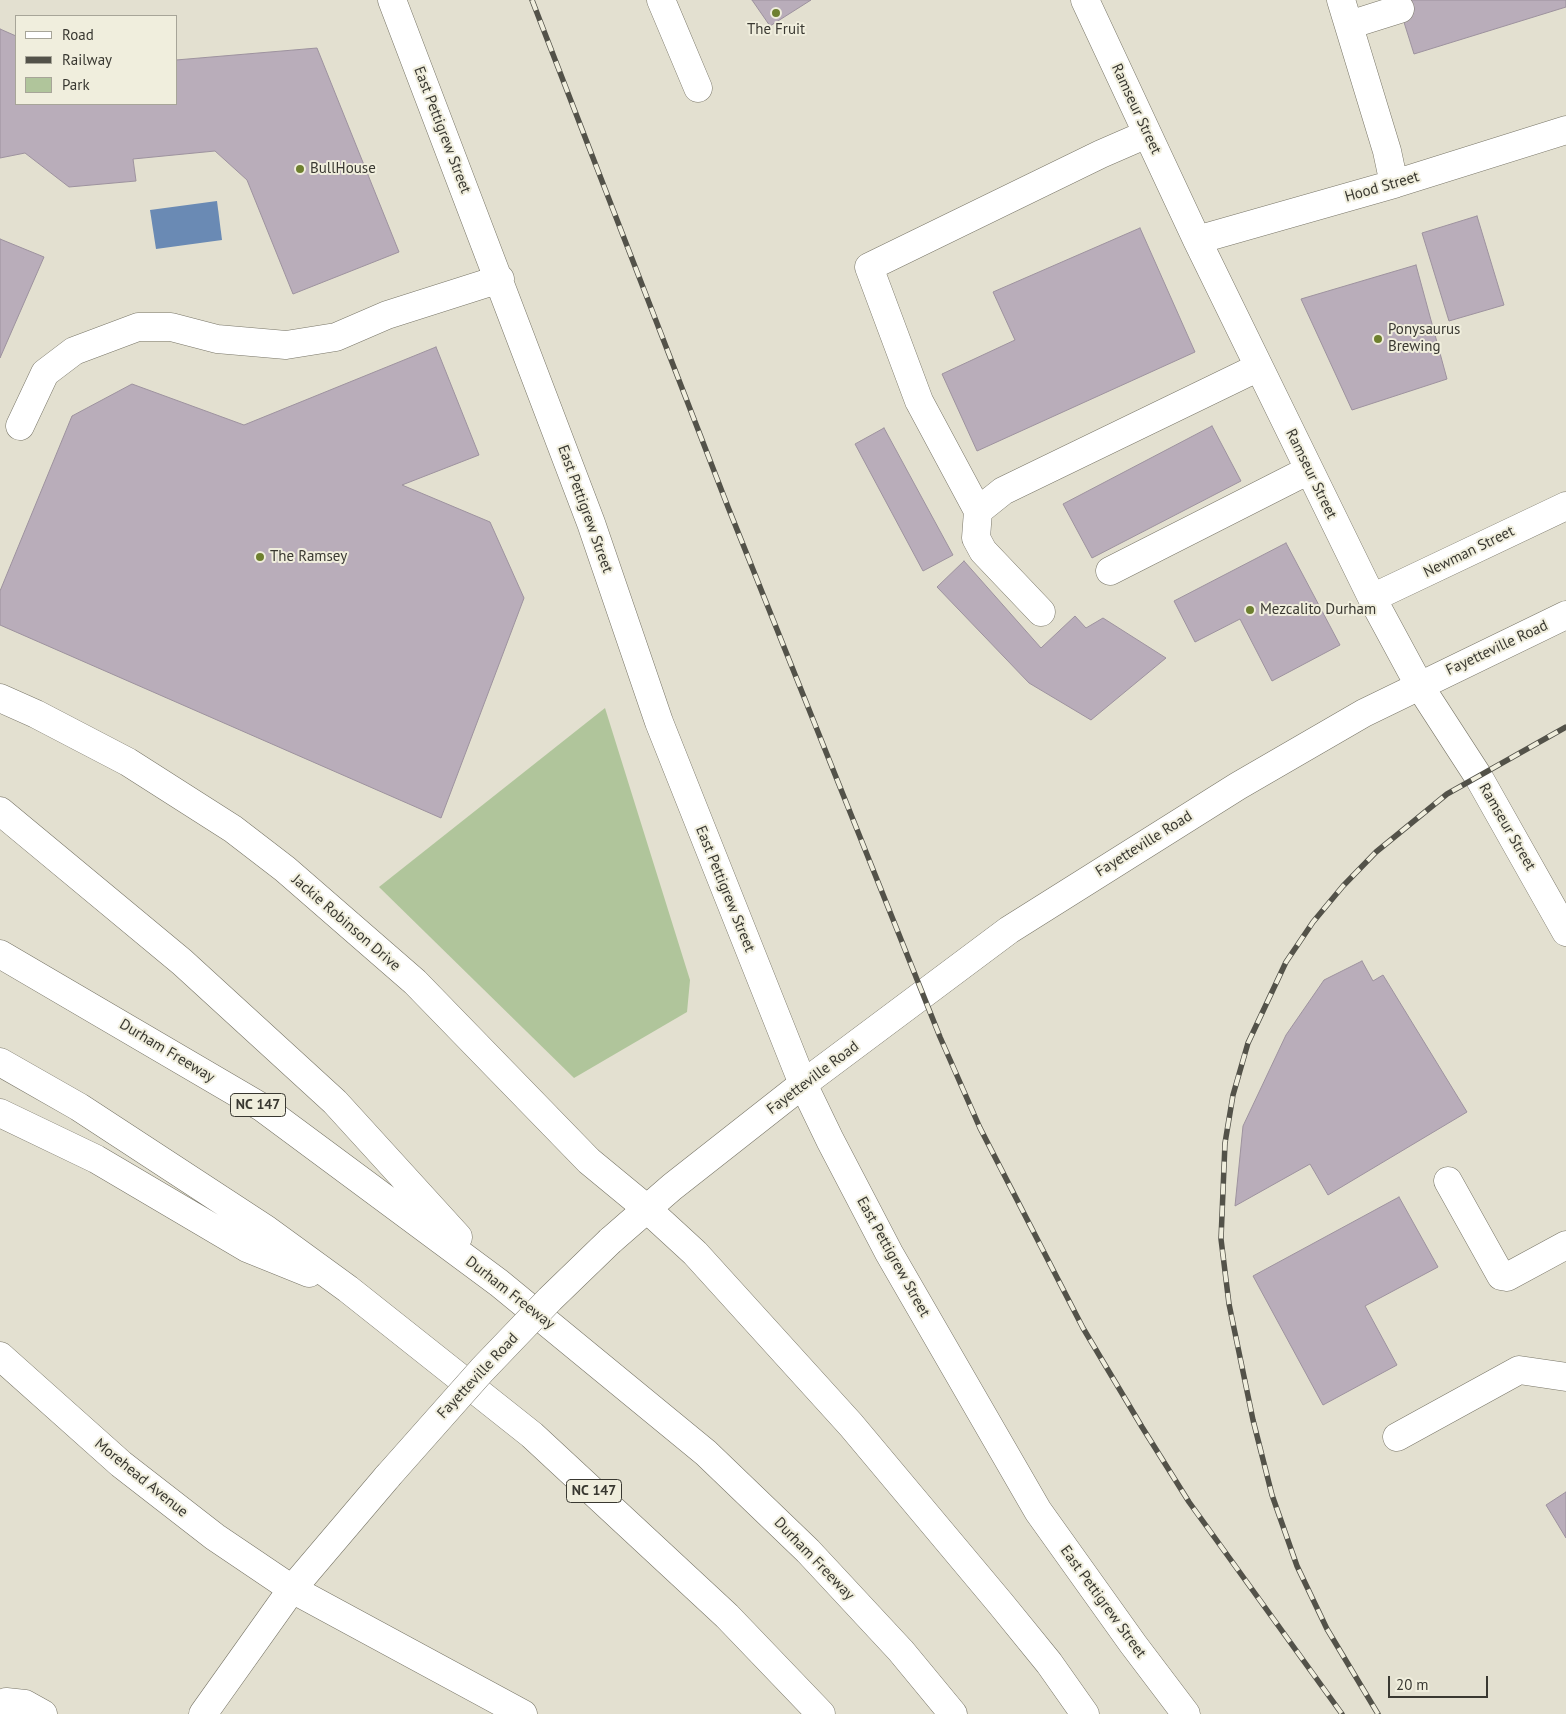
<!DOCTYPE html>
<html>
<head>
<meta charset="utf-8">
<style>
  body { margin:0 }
  #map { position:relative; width:1566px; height:1714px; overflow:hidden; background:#e3e0d0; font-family:"PT Sans",sans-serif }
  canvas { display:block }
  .legend { position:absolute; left:15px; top:15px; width:162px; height:90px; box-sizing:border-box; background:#f0eedd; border:1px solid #a7a598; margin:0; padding:6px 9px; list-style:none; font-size:15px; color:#393831 }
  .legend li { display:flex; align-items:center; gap:10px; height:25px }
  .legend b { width:25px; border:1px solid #a7a598 }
  .scale { position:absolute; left:1388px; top:1676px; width:100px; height:22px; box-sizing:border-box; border:2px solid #393831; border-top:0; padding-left:6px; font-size:15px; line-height:18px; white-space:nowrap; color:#393831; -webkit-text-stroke:4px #f0eedd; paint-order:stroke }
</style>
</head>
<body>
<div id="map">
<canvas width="1566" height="1714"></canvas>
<ul class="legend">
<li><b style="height:6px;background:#fff"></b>Road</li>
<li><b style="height:6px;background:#535249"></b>Railway</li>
<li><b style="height:14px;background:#b0c59b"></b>Park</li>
</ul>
<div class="scale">20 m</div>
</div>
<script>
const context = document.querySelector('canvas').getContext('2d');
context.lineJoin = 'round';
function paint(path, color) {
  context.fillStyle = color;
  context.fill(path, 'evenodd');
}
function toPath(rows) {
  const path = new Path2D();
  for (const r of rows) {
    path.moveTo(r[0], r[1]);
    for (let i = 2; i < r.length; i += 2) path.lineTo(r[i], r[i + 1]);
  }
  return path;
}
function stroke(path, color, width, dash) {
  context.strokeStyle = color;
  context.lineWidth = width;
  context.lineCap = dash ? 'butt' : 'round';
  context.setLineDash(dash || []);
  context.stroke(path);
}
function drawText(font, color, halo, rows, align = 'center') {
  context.font = font + ' "PT Sans",sans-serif';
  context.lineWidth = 4;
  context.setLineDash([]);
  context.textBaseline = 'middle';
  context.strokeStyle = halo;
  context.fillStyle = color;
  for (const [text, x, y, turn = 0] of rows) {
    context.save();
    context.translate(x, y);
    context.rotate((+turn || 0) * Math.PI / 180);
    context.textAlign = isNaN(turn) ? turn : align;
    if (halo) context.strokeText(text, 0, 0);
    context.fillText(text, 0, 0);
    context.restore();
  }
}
const green = toPath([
  [605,708,690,980,687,1012,574,1078,379,887]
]);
const water = toPath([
  [217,201,222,240,156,249,150,210]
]);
const building = toPath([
  [752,0,811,0,770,26,752,0],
  [1397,0,1566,0,1566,7,1414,54,1397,0],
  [0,29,16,36,16,104,176,104,176,60,317,48,399,252,293,294,247,180,215,151,133,159,136,181,69,187,25,153,0,158,0,29],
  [1477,216,1504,305,1449,321,1422,233,1477,216],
  [1140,228,1195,352,977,451,942,374,1015,340,993,292,1140,228],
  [0,239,44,257,0,358,0,239],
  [1416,265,1447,379,1352,410,1301,299,1416,265],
  [436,347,479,455,402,485,490,522,524,598,441,818,0,625,0,591,72,416,132,384,244,425,436,347],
  [1212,426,1241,481,1092,558,1063,504,1212,426],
  [884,428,953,555,923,571,855,444,884,428],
  [1286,543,1340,645,1272,681,1240,619,1195,642,1174,601,1286,543],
  [964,561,1041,648,1075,616,1086,628,1103,618,1166,658,1091,720,1029,683,937,587,964,561],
  [1362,961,1373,981,1383,975,1467,1112,1328,1195,1310,1164,1235,1206,1243,1126,1286,1035,1324,980,1362,961],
  [1399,1197,1438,1267,1365,1306,1397,1365,1323,1405,1253,1276,1399,1197],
  [1566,1492,1566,1538,1546,1505,1566,1492]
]);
const minor = toPath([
  [392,0,591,523,659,722,803,1084,830,1140,889,1253,1038,1511,1133,1644,1186,1714],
  [661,0,698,88],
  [1085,0,1197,240,1372,598,1419,685,1478,776,1566,932],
  [1341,0,1387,151,1394,184],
  [1349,25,1400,9],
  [1197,240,1394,184,1566,130],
  [20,426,45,373,74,351,138,327,171,327,217,339,286,345,336,337,387,315,500,279],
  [978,511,919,401,869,267,1101,154,1147,134],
  [1110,571,1309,470],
  [1372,598,1566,506],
  [1041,612,983,551,976,538,978,511,1003,491,1259,367],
  [0,698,36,714,128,762,233,829,285,869,415,982,589,1161,646,1208],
  [1448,1181,1501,1276,1507,1277,1566,1245],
  [0,1356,121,1464,215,1537,292,1589],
  [1397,1437,1519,1370,1566,1377],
  [0,1705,6,1702,25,1704,43,1714]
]);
const major = toPath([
  [610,1241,672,1187,803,1084,1009,930,1238,786,1364,713,1566,615],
  [203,1714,292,1589,388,1476]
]);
const highway = toPath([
  [0,811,182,962,335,1102,458,1237],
  [0,954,263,1108,499,1283,706,1453,808,1551,901,1651,953,1714],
  [0,1062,79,1107,267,1230,348,1289,532,1435,727,1616,821,1714],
  [0,1113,96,1159,247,1248,309,1273],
  [646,1208,695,1253,851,1425,1001,1604,1049,1663,1085,1714],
  [292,1589,523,1714]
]);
const rail = toPath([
  [532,0,728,507,940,1037,980,1128,1083,1328,1142,1427,1189,1502,1342,1714],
  [1378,1714,1327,1629,1297,1566,1272,1495,1253,1420,1229,1304,1221,1239,1225,1143,1233,1095,1248,1043,1286,962,1313,922,1343,886,1376,852,1447,794,1566,727]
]);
const majorBridge = toPath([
  [388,1476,482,1370,550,1299,610,1241]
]);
const markers = [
  [776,13,5,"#6e802f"],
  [300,169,5,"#6e802f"],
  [1378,339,5,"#6e802f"],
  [260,557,5,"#6e802f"],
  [1250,610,5,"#6e802f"]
];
const shields = [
  [258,1105,55],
  [594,1491,55]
];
const shieldNames = [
  ["NC 147",258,1105],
  ["NC 147",594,1491]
];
const poiNames = [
  ["The Fruit",776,30,"center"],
  ["BullHouse",310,169],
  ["Ponysaurus",1388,330],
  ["Brewing",1388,347],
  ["The Ramsey",270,557],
  ["Mezcalito Durham",1260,610]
];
const streetNames = [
  ["Ramseur Street",1136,109,65],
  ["East Pettigrew Street",442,130,69],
  ["Hood Street",1382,187,-16],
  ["Ramseur Street",1311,474,64],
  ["East Pettigrew Street",585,509,70],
  ["Newman Street",1469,552,-26],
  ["Fayetteville Road",1497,648,-25],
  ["Ramseur Street",1507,827,60],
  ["Fayetteville Road",1144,844,-32],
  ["East Pettigrew Street",725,889,68],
  ["Jackie Robinson Drive",346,923,41],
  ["Durham Freeway",167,1051,31],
  ["Fayetteville Road",813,1078,-37],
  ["East Pettigrew Street",893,1257,61],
  ["Durham Freeway",510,1293,38],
  ["Fayetteville Road",478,1376,-47],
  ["Morehead Avenue",141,1478,39],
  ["Durham Freeway",814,1559,46],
  ["East Pettigrew Street",1103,1602,54]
];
paint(green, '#b0c59b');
paint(water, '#6a8ab4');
paint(building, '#b9adba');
stroke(building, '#9d929e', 1);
stroke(minor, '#787567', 29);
stroke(major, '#787567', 29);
stroke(highway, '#787567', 29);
stroke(minor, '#fff', 28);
stroke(major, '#fff', 28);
stroke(highway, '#fff', 28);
stroke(rail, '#535249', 5.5);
stroke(rail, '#f0eedd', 4, [11]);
stroke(majorBridge, '#787567', 29, []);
stroke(majorBridge, '#fff', 28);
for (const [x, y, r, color] of markers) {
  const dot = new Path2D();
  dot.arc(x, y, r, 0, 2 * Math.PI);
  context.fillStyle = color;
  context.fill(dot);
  stroke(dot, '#f0eedd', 2);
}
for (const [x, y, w] of shields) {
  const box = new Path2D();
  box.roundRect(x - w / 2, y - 11.5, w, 23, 4);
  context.fillStyle = '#f0eedd';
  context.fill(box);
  stroke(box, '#393831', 1);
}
drawText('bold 14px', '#393831', null, shieldNames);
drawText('15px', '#393831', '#f0eedd', poiNames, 'left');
drawText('15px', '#393831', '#f0eedd', streetNames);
</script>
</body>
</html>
